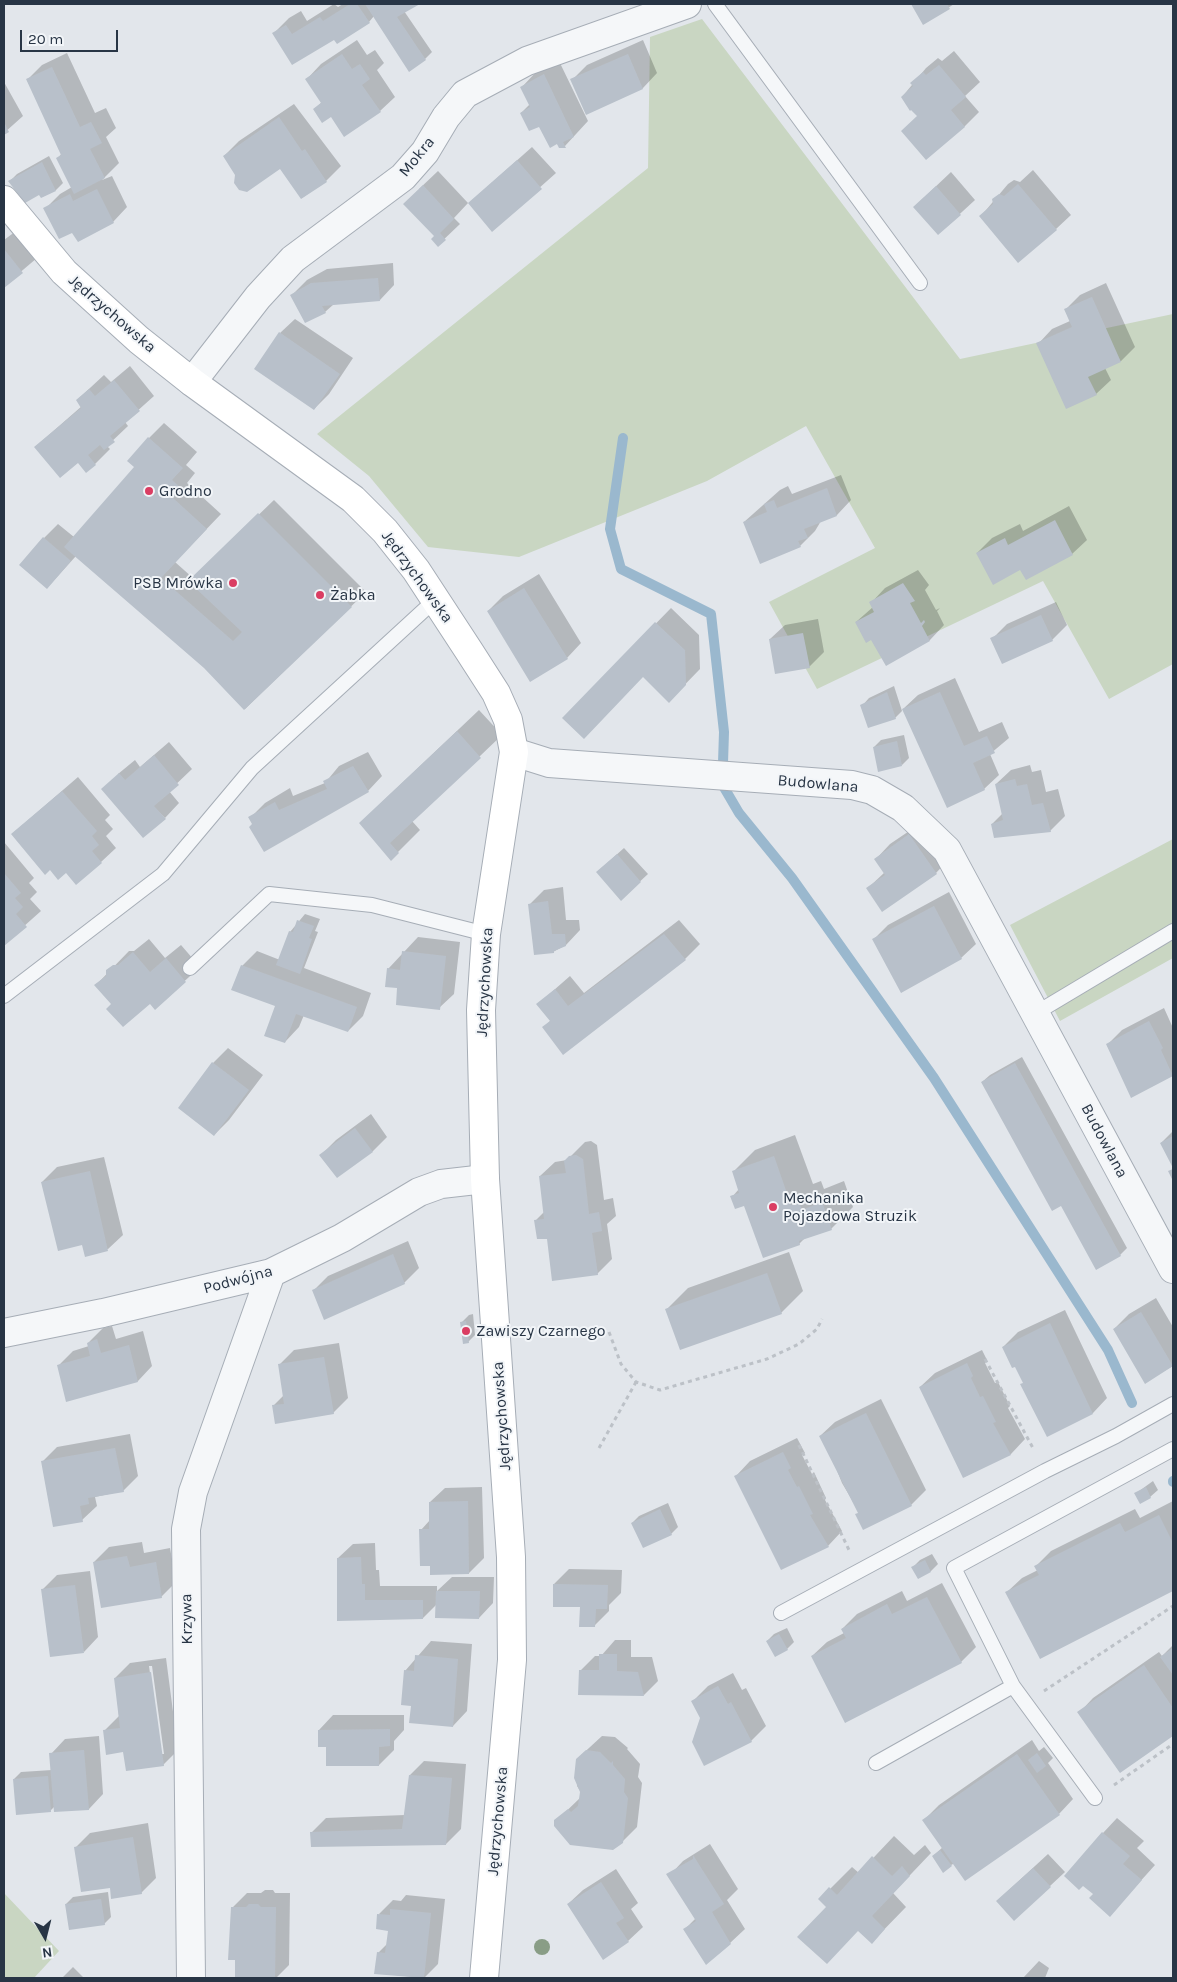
<!DOCTYPE html>
<html>
<head>
<meta charset="utf-8">
<style>
  body { margin:0 }
  #map { position:relative; width:1177px; height:1982px; overflow:hidden; background:#e2e6eb; font-family:Karla,sans-serif }
  canvas { display:block }
  .frame { position:absolute; inset:0; border:5px solid #283545; pointer-events:none }
  .north { position:absolute; left:20px; top:1912px; width:50px; height:50px; -webkit-text-stroke:4px #f2f5f8; paint-order:stroke; rotate:172deg; font-size:14px; font-weight:700; line-height:20px; text-align:center; color:#283545 }
  .north::after { content:''; display:block; margin:auto; width:18px; height:22px; background:#283545; clip-path:polygon(50% 0,100% 100%,50% 72%,0 100%) }
  .scale { position:absolute; left:20px; top:30px; width:98px; height:22px; box-sizing:border-box; border:2px solid #283545; border-top:0; padding-left:6px; font-size:15px; line-height:18px; white-space:nowrap; color:#283545; -webkit-text-stroke:4px #f2f5f8; paint-order:stroke }
</style>
</head>
<body>
<div id="map">
<canvas width="1177" height="1982"></canvas>
<div class="frame"></div>
<div class="north">N</div>
<div class="scale">20 m</div>
</div>
<script>
const context = document.querySelector('canvas').getContext('2d');
context.lineJoin = 'round';
function paint(path, color) {
  context.fillStyle = color;
  context.fill(path, 'evenodd');
}
function toPath(rows) {
  const path = new Path2D();
  for (const r of rows) {
    path.moveTo(r[0], r[1]);
    for (let i = 2; i < r.length; i += 2) path.lineTo(r[i], r[i + 1]);
  }
  return path;
}
function stroke(path, color, width, dash) {
  context.strokeStyle = color;
  context.lineWidth = width;
  context.lineCap = dash ? 'butt' : 'round';
  context.setLineDash(dash || []);
  context.stroke(path);
}
function drawText(font, color, halo, rows, align = 'center') {
  context.font = font + ' Karla,sans-serif';
  context.lineWidth = 4;
  context.setLineDash([]);
  context.textBaseline = 'middle';
  context.strokeStyle = halo;
  context.fillStyle = color;
  for (const [text, x, y, turn = 0] of rows) {
    context.save();
    context.translate(x, y);
    context.rotate((+turn || 0) * Math.PI / 180);
    context.textAlign = isNaN(turn) ? turn : align;
    if (halo) context.strokeText(text, 0, 0);
    context.fillText(text, 0, 0);
    context.restore();
  }
}
const green = toPath([
  [702,19,960,359,1173,314,1173,664,1109,699,1043,581,817,689,769,602,875,548,806,426,707,481,519,557,428,547,369,476,317,434,648,168,650,37],
  [1173,839,1173,958,1060,1021,1010,925],
  [4,1893,59,1951,34,1978,4,1978]
]);
const shadow = toPath([
  [334,4,338,7,343,4,417,4,404,11,432,52,425,59,374,16,369,22,335,38,274,33,289,18,301,11,307,21],
  [912,4,954,4,924,24],
  [357,40,367,55,375,50,384,63,377,70,395,97,380,111,331,116,314,109,322,102,307,79,321,64],
  [643,40,657,73,643,88,587,113,572,80,587,65],
  [954,51,980,82,965,96,979,112,964,127,919,115,902,97,926,68,938,58,942,61],
  [67,53,95,113,106,108,116,128,106,137,119,163,102,180,112,176,127,207,113,222,73,231,45,209,60,194,72,187,58,158,62,153,27,80,42,65],
  [559,61,588,121,565,146,560,147,540,125,521,113,530,104,522,87,536,72],
  [4,82,23,116,4,133],
  [294,104,341,166,326,181,302,198,281,167,237,175,224,156,239,141],
  [532,147,556,173,492,230,469,203],
  [49,156,63,183,56,190,42,197,40,193,10,181,17,174],
  [1033,170,1071,215,1056,229,981,216,1008,184,1014,180,1020,182],
  [438,171,468,203,454,218,460,224,438,245,419,189],
  [951,172,975,200,938,234,914,207],
  [16,231,37,258,4,286,4,240],
  [393,263,394,285,380,300,334,304,325,312,292,295,307,280,327,269],
  [1106,283,1135,347,1121,361,1105,368,1111,380,1096,394,1038,344,1052,329,1070,321,1065,310,1080,295],
  [295,319,353,358,329,394,314,409,280,333],
  [130,366,154,396,125,422,128,426,107,446,110,449,95,464,86,471,78,461,35,447,82,406,77,400,104,375,111,382],
  [164,423,197,452,186,465,195,473,187,483,221,514,175,562,193,578,274,500,366,592,245,709,205,667,76,556,47,588,44,538,58,524,74,537,136,467,149,438],
  [841,475,851,500,837,515,821,521,815,531,800,546,744,522,780,490,788,486,792,494],
  [1069,506,1087,540,1072,554,1021,569,977,553,992,538,1020,524,1023,531],
  [918,570,929,585,925,590,936,610,940,608,937,611,944,625,930,640,886,664,872,639,856,622,873,607,871,603,885,588],
  [539,574,581,643,567,658,488,611,503,596],
  [1056,602,1067,625,1052,640,992,639,1007,624],
  [671,608,699,635,700,669,669,701,643,676,564,718],
  [818,619,824,652,809,667,770,639,785,625],
  [955,678,979,732,1002,722,1009,738,990,754,999,775,984,789,903,709,918,695],
  [894,686,902,711,895,718,862,706,869,698],
  [479,710,502,735,412,821,420,830,391,859,382,802],
  [904,735,909,758,902,765,874,747,881,740],
  [169,742,192,769,169,791,179,803,165,818,118,774,135,760,140,767],
  [368,752,382,776,368,791,253,824,250,818,265,803,290,788,293,796,325,783,339,766],
  [1030,765,1032,772,1041,770,1046,792,1058,789,1065,816,1050,831,992,824,1003,813,996,784,1011,770],
  [78,777,110,815,105,820,113,829,106,836,116,848,101,862,66,871,12,834],
  [924,821,950,858,936,873,868,888,885,872,876,859,890,844],
  [4,842,34,878,29,883,37,892,30,899,41,911,4,944],
  [624,848,648,874,621,899,605,865],
  [563,887,566,920,579,920,580,930,566,945,553,952,529,905,544,890],
  [949,892,976,944,961,958,874,939,888,925],
  [305,914,320,919,315,931,318,932,304,968,371,993,363,1016,348,1031,304,1015,299,1027,285,1042,276,1005,242,966,257,951,280,960,290,932],
  [679,920,700,944,685,959,564,1053,544,1027,551,1020,538,1004,570,976,584,993],
  [418,937,460,942,454,994,439,1008,399,987,388,969],
  [149,939,165,958,181,945,200,967,155,1008,151,1002,112,1004,96,985,129,951,134,951],
  [1164,1008,1173,1028,1173,1074,1132,1096,1107,1045,1122,1030],
  [228,1048,263,1075,229,1120,214,1135,179,1108,213,1063],
  [1022,1057,1127,1248,1120,1255,1061,1205,982,1082,990,1075],
  [371,1114,387,1137,373,1151,337,1176,321,1155,336,1140],
  [1173,1131,1173,1165,1161,1143],
  [795,1135,813,1184,821,1181,824,1189,844,1181,853,1207,831,1229,805,1238,799,1244,732,1197,739,1189,733,1172,755,1150],
  [591,1141,597,1145,604,1200,613,1198,616,1216,607,1224,612,1259,597,1274,548,1237,535,1221,545,1211,540,1176,555,1162,567,1160,585,1142],
  [104,1157,123,1235,108,1249,86,1255,83,1243,42,1182,57,1167],
  [408,1241,419,1268,404,1283,314,1290,328,1276],
  [789,1252,803,1291,781,1313,666,1310,688,1288],
  [1156,1298,1173,1327,1173,1366,1145,1382,1114,1329,1129,1314],
  [1065,1310,1107,1398,1093,1413,1047,1435,1016,1365,1003,1347,1018,1332],
  [473,1314,475,1335,468,1342,462,1322,469,1315],
  [112,1326,116,1339,143,1331,152,1366,138,1381,67,1400,58,1366,73,1351,89,1346,88,1343,103,1328],
  [339,1343,348,1398,333,1413,273,1406,284,1395,279,1365,294,1350],
  [982,1350,987,1360,985,1363,995,1383,998,1382,1010,1406,1008,1408,1025,1439,1011,1454,964,1477,920,1387,935,1373],
  [881,1399,926,1490,911,1505,859,1512,842,1483,828,1448,820,1436,835,1422],
  [130,1434,138,1476,123,1491,95,1497,97,1506,82,1520,42,1462,57,1447],
  [797,1438,805,1453,802,1455,812,1474,814,1472,826,1498,825,1500,842,1531,828,1546,736,1476,750,1461],
  [1153,1481,1158,1490,1150,1497,1135,1494],
  [482,1487,484,1558,469,1573,431,1565,421,1530,430,1520,430,1502,445,1488],
  [1173,1501,1173,1590,1040,1657,1007,1592,1022,1578,1038,1570,1036,1566,1051,1551,1135,1509,1140,1518],
  [668,1503,678,1527,671,1534,632,1523,639,1516],
  [142,1542,144,1553,170,1548,176,1582,161,1597,94,1562,109,1547],
  [375,1543,376,1570,379,1570,380,1586,437,1586,437,1591,452,1577,494,1577,493,1603,479,1618,437,1604,423,1618,338,1620,338,1558,353,1544],
  [932,1554,938,1564,931,1571,918,1578,913,1567,920,1560],
  [569,1569,622,1570,621,1593,609,1605,609,1611,594,1626,581,1606,554,1584],
  [90,1571,98,1637,84,1652,42,1590,57,1575],
  [942,1583,976,1647,961,1662,812,1656,827,1642,844,1633,842,1629,857,1614,902,1591,907,1601],
  [787,1628,794,1642,787,1649,767,1641,774,1634],
  [615,1640,631,1640,631,1657,652,1657,658,1681,644,1695,580,1671,595,1656,601,1656],
  [431,1641,472,1644,467,1711,453,1726,413,1704,405,1671],
  [1173,1645,1173,1735,1120,1772,1079,1713,1093,1698,1159,1652,1162,1656],
  [166,1658,178,1750,163,1765,124,1751,104,1731,119,1716,115,1678,130,1663],
  [149,1666,152,1666,164,1754,161,1754],
  [733,1673,742,1690,746,1688,766,1726,751,1741,693,1701,708,1686],
  [333,1715,404,1715,404,1730,394,1741,394,1750,379,1765,327,1745,319,1730],
  [99,1736,103,1794,89,1809,55,1806,50,1811,14,1779,21,1772,52,1770,51,1754,65,1739],
  [602,1736,615,1737,628,1748,627,1749,640,1764,638,1777,642,1783,637,1827,622,1842,556,1821,580,1798,581,1792,577,1786,577,1759],
  [1032,1740,1039,1751,1044,1747,1053,1758,1048,1763,1073,1799,1059,1814,951,1865,933,1856,943,1847,924,1820,939,1805],
  [424,1761,466,1764,461,1829,446,1844,311,1833,326,1818,405,1815,410,1775],
  [1117,1818,1144,1841,1137,1848,1155,1865,1110,1915,1095,1894,1103,1833],
  [148,1823,156,1878,141,1893,111,1886,76,1847,90,1833],
  [894,1836,914,1855,925,1845,931,1853,893,1893,906,1907,872,1942,820,1899,852,1867,859,1873],
  [710,1844,738,1889,727,1900,745,1929,730,1943,685,1929,696,1918,669,1876,683,1861],
  [1048,1854,1065,1872,1050,1886,997,1901],
  [616,1869,638,1903,631,1909,643,1927,628,1941,568,1904,583,1890],
  [265,1890,273,1890,275,1893,290,1893,289,1965,276,1978,237,1978,232,1908,247,1893,261,1893],
  [108,1892,111,1917,104,1924,66,1904,73,1897],
  [406,1895,445,1899,438,1964,424,1978,376,1973,378,1953,388,1943,389,1930,379,1914,393,1900,401,1901],
  [1039,1961,1049,1968,1045,1978,1023,1978],
  [73,1967,84,1978,62,1978]
]);
const stream = toPath([
  [623,438,610,529,621,569,711,614,724,732,723,763],
  [722,784,739,813,792,878,934,1078,1108,1350,1132,1403],
  [1173,1481,1173,1482]
]);
const building = toPath([
  [350,4,357,4,370,23,337,44,334,40,292,65,272,33,286,25,292,34,320,17,323,21],
  [365,4,420,4,397,17,426,60,409,72],
  [911,4,947,4,950,9,923,25],
  [342,54,352,69,360,64,370,79,362,85,381,112,344,137,331,117,322,123,313,109,321,103,305,79],
  [628,54,643,89,586,115,570,79],
  [939,65,966,97,951,110,965,127,926,160,901,131,917,116,911,110,910,111,901,97,913,86,910,83,923,72,926,75],
  [52,67,80,127,91,122,102,143,90,149,105,178,74,194,56,158,61,155,26,79],
  [544,74,574,137,563,142,566,148,559,148,557,144,550,148,539,127,529,131,520,113,530,107,520,87],
  [279,117,302,151,305,149,327,182,301,199,280,169,247,192,239,190,234,183,235,175,223,156],
  [4,122,9,132,4,135],
  [517,160,542,189,492,232,468,203],
  [42,162,56,191,41,198,39,195,25,203,8,181],
  [1018,184,1057,230,1018,263,979,216,993,204,992,199,999,194,1004,196],
  [423,185,454,219,440,233,446,240,438,247,431,239,434,236,403,204],
  [936,186,961,215,938,235,913,207],
  [97,189,114,223,78,242,72,233,59,239,43,208,70,194,73,201],
  [4,249,23,273,4,288],
  [378,278,380,301,322,306,326,313,305,323,290,295,311,283],
  [1092,297,1121,362,1088,377,1097,395,1066,409,1036,343,1072,327,1064,309],
  [279,332,340,374,314,410,254,369],
  [114,380,140,411,110,436,115,442,104,450,100,445,88,455,96,465,86,473,78,463,60,478,34,447,81,408,76,400,89,389,95,396],
  [148,437,183,468,172,480,182,489,173,498,207,529,161,578,233,641,242,632,188,581,258,513,352,607,244,710,204,668,64,547,134,467,127,461],
  [827,488,837,516,804,529,808,538,798,541,801,547,760,564,743,522,767,512,764,504,774,500,777,508],
  [1055,520,1073,555,1026,580,1020,570,993,585,976,553,1005,538,1008,545],
  [43,537,71,561,47,589,19,565],
  [903,583,915,601,910,603,921,623,924,620,925,622,922,626,930,641,886,666,871,640,866,643,855,622,874,612,869,602],
  [524,588,568,659,530,682,487,611],
  [1041,615,1053,641,1002,664,990,638],
  [655,622,685,650,686,685,669,703,643,677,584,739,562,718],
  [803,633,810,668,775,674,769,639],
  [887,692,896,719,868,728,860,705],
  [940,692,964,746,987,736,995,753,973,763,985,790,947,808,902,709],
  [457,731,481,758,390,843,399,853,391,861,359,823],
  [897,741,902,766,878,772,873,747],
  [154,755,179,785,154,806,166,819,143,838,101,789,119,773,125,780],
  [353,766,369,792,264,852,249,827,252,824,248,817,275,802,279,810,327,789,323,781],
  [1015,779,1017,786,1027,784,1032,805,1043,803,1051,832,994,838,991,824,1003,820,995,784],
  [62,791,97,831,92,836,99,845,92,851,102,863,76,885,66,873,58,880,50,870,45,875,11,834],
  [909,834,937,874,882,912,866,888,885,875,874,859],
  [617,854,641,882,621,901,596,872],
  [4,873,21,893,15,898,23,907,16,914,27,927,4,946],
  [548,901,552,934,565,934,566,946,554,951,554,953,534,955,528,904],
  [934,906,962,959,901,993,872,939],
  [297,920,314,926,309,938,312,939,300,974,276,965,289,931,293,932],
  [664,934,686,960,563,1055,542,1027,550,1021,536,1004,555,989,568,1006],
  [402,951,446,956,440,1010,396,1005,397,988,385,987,387,968,400,970],
  [133,952,150,972,166,958,186,982,155,1010,150,1004,123,1027,106,1009,111,1004,94,985,106,976,106,970,113,965,118,965],
  [241,965,357,1007,348,1032,296,1014,285,1043,264,1036,275,1006,231,990],
  [1149,1021,1163,1048,1161,1050,1173,1076,1131,1098,1106,1044],
  [212,1062,249,1090,214,1136,178,1108],
  [1015,1063,1121,1256,1096,1270,1061,1206,1052,1211,981,1082],
  [355,1128,373,1152,337,1178,319,1155],
  [1173,1136,1173,1168,1160,1143],
  [576,1155,583,1159,589,1214,599,1212,602,1231,592,1233,598,1275,552,1281,547,1239,537,1239,534,1220,544,1219,539,1176,566,1173,564,1161,569,1156],
  [774,1156,791,1205,799,1202,802,1210,822,1202,832,1230,799,1241,800,1245,763,1258,744,1206,735,1209,730,1196,739,1193,732,1171],
  [1173,1169,1173,1181,1168,1171],
  [90,1171,108,1251,85,1257,82,1245,58,1251,41,1182],
  [393,1254,405,1284,324,1320,312,1290],
  [767,1273,782,1314,680,1350,665,1309],
  [1141,1312,1173,1366,1145,1384,1113,1329],
  [466,1321,469,1343,463,1344,460,1322],
  [1050,1323,1093,1414,1047,1437,1020,1384,1023,1383,1015,1367,1012,1368,1002,1347],
  [97,1339,101,1353,129,1345,138,1382,66,1402,57,1365,90,1356,87,1343],
  [324,1357,334,1414,275,1424,272,1405,284,1404,278,1364],
  [967,1363,973,1376,971,1378,980,1397,983,1396,996,1422,993,1423,1011,1455,963,1478,919,1387],
  [866,1413,912,1506,863,1530,855,1514,858,1513,819,1436],
  [115,1448,124,1492,88,1498,89,1504,80,1506,83,1522,53,1527,41,1461],
  [783,1452,791,1468,788,1470,797,1487,799,1486,813,1514,810,1515,829,1547,781,1570,734,1476],
  [1146,1487,1151,1498,1140,1504,1134,1493],
  [468,1501,469,1574,430,1575,430,1566,420,1566,419,1529,429,1529,429,1502],
  [660,1509,672,1535,643,1548,631,1523],
  [1159,1515,1173,1543,1173,1591,1040,1659,1005,1592,1039,1575,1034,1566,1120,1523,1125,1532],
  [127,1556,130,1567,156,1562,162,1598,101,1608,93,1562],
  [361,1557,362,1584,365,1584,365,1600,423,1600,423,1619,337,1621,337,1558],
  [925,1560,931,1572,918,1579,911,1567],
  [553,1584,608,1585,607,1609,596,1609,595,1627,579,1627,580,1607,553,1607],
  [75,1585,84,1653,50,1657,41,1589],
  [436,1591,480,1591,479,1619,435,1618],
  [927,1597,962,1663,845,1723,811,1656,846,1638,841,1629,887,1604,892,1614],
  [779,1634,788,1650,775,1657,766,1641],
  [1173,1648,1173,1675,1160,1657],
  [599,1654,617,1654,617,1671,638,1672,644,1696,578,1695,579,1670,599,1670],
  [415,1655,458,1659,453,1727,409,1723,411,1706,401,1705,404,1670,414,1671],
  [1144,1665,1173,1708,1173,1736,1120,1773,1077,1712],
  [151,1672,164,1766,126,1771,123,1752,106,1755,103,1730,120,1728,114,1678],
  [718,1686,728,1704,731,1702,752,1742,704,1766,692,1742,700,1718,691,1701],
  [390,1729,390,1746,379,1747,379,1766,326,1766,326,1747,318,1747,318,1730],
  [84,1750,89,1810,54,1812,49,1753],
  [586,1750,600,1752,611,1763,613,1761,613,1765,625,1779,624,1792,628,1798,623,1843,613,1850,570,1845,554,1826,554,1820,568,1809,571,1812,578,1806,580,1792,574,1778,576,1759],
  [1037,1753,1046,1766,1037,1773,1028,1760],
  [1017,1754,1060,1815,965,1881,922,1820],
  [409,1775,452,1778,446,1845,311,1847,310,1832,402,1829],
  [48,1776,51,1812,16,1815,13,1779],
  [1102,1832,1130,1856,1123,1864,1142,1880,1110,1917,1089,1898,1093,1894,1083,1886,1079,1890,1064,1876],
  [133,1837,142,1894,111,1899,110,1888,81,1892,74,1847],
  [940,1850,952,1866,943,1873,932,1856],
  [693,1855,724,1904,712,1912,731,1944,706,1965,683,1929,696,1921,666,1874,693,1859],
  [872,1856,892,1876,902,1866,910,1876,872,1916,885,1929,872,1944,858,1931,827,1964,797,1937,826,1907,818,1899,829,1887,837,1895],
  [1033,1868,1051,1887,1014,1921,996,1901],
  [601,1882,624,1918,616,1923,629,1942,603,1960,567,1904],
  [101,1899,105,1925,69,1930,65,1904],
  [249,1904,258,1904,261,1907,276,1907,275,1978,235,1978,235,1960,228,1960,231,1907,246,1907],
  [390,1909,431,1913,424,1978,374,1974,377,1952,385,1953,388,1931,376,1929,377,1914,390,1915]
]);
const path = toPath([
  [609,1332,621,1364,636,1382,660,1390,767,1359,799,1344,817,1329,822,1319],
  [985,1359,1034,1450],
  [799,1445,849,1550],
  [599,1448,636,1382],
  [1044,1691,1173,1606],
  [1114,1785,1173,1744]
]);
const service = toPath([
  [715,4,920,283],
  [190,968,269,894,372,905,486,934],
  [4,996,163,874,252,768,435,600],
  [1036,1013,1173,931],
  [781,1613,1045,1471,1116,1436,1173,1404],
  [1013,1686,1095,1798],
  [876,1763,1013,1686,954,1568,1173,1449]
]);
const minor = toPath([
  [192,382,258,297,293,259,403,177,425,152,446,117,465,94,527,61,687,4],
  [514,752,549,763,852,785,872,790,903,808,947,850,1173,1269],
  [4,1333,103,1313,271,1273,342,1238,419,1192,441,1184,485,1179],
  [191,1978,186,1529,193,1492,271,1273]
]);
const secondary = toPath([
  [4,200,64,272,139,340,192,382,353,499,385,531,416,570,469,651,496,693,508,720,514,752,486,934,481,1010,485,1179,511,1557,512,1660,484,1978]
]);
const trees = [
  [542,1947]
];
const markers = [
  [149,491,5,"#da3d62"],
  [233,583,5,"#da3d62"],
  [320,595,5,"#da3d62"],
  [773,1207,5,"#da3d62"],
  [466,1331,5,"#da3d62"]
];
const streetNames = [
  ["Mokra",417,157,-51],
  ["Jędrzychowska",112,314,41],
  ["Jędrzychowska",417,577,54],
  ["Budowlana",818,784,5],
  ["Jędrzychowska",485,982,-87],
  ["Budowlana",1104,1141,62],
  ["Podwójna",238,1280,-15],
  ["Jędrzychowska",502,1416,-94],
  ["Krzywa",187,1619,-91],
  ["Jędrzychowska",498,1821,-85]
];
const poiNames = [
  ["Grodno",159,491],
  ["PSB Mrówka",223,583,"right"],
  ["Żabka",330,595],
  ["Mechanika",783,1198],
  ["Pojazdowa Struzik",783,1216],
  ["Zawiszy Czarnego",476,1331]
];
paint(green, '#c9d6c2');
paint(shadow, '#0003');
stroke(stream, '#9ab8ce', 10);
paint(building, '#b8c0ca');
stroke(service, '#a6adb6', 16);
stroke(minor, '#a6adb6', 30);
stroke(secondary, '#a6adb6', 30);
stroke(path, '#bcc1c7', 3, [4, 4]);
stroke(service, '#f5f7f9', 14);
stroke(minor, '#f5f7f9', 28);
stroke(secondary, '#fff', 28);
context.fillStyle = '#899d86';
for (const [x, y] of trees) {
  context.beginPath();
  context.arc(x, y, 8, 0, 2 * Math.PI);
  context.fill();
}
for (const [x, y, r, color] of markers) {
  const dot = new Path2D();
  dot.arc(x, y, r, 0, 2 * Math.PI);
  context.fillStyle = color;
  context.fill(dot);
  stroke(dot, '#f2f5f8', 2);
}
drawText('16px', '#283545', '#f2f5f8', streetNames);
drawText('16px', '#283545', '#f2f5f8', poiNames, 'left');
</script>
</body>
</html>
